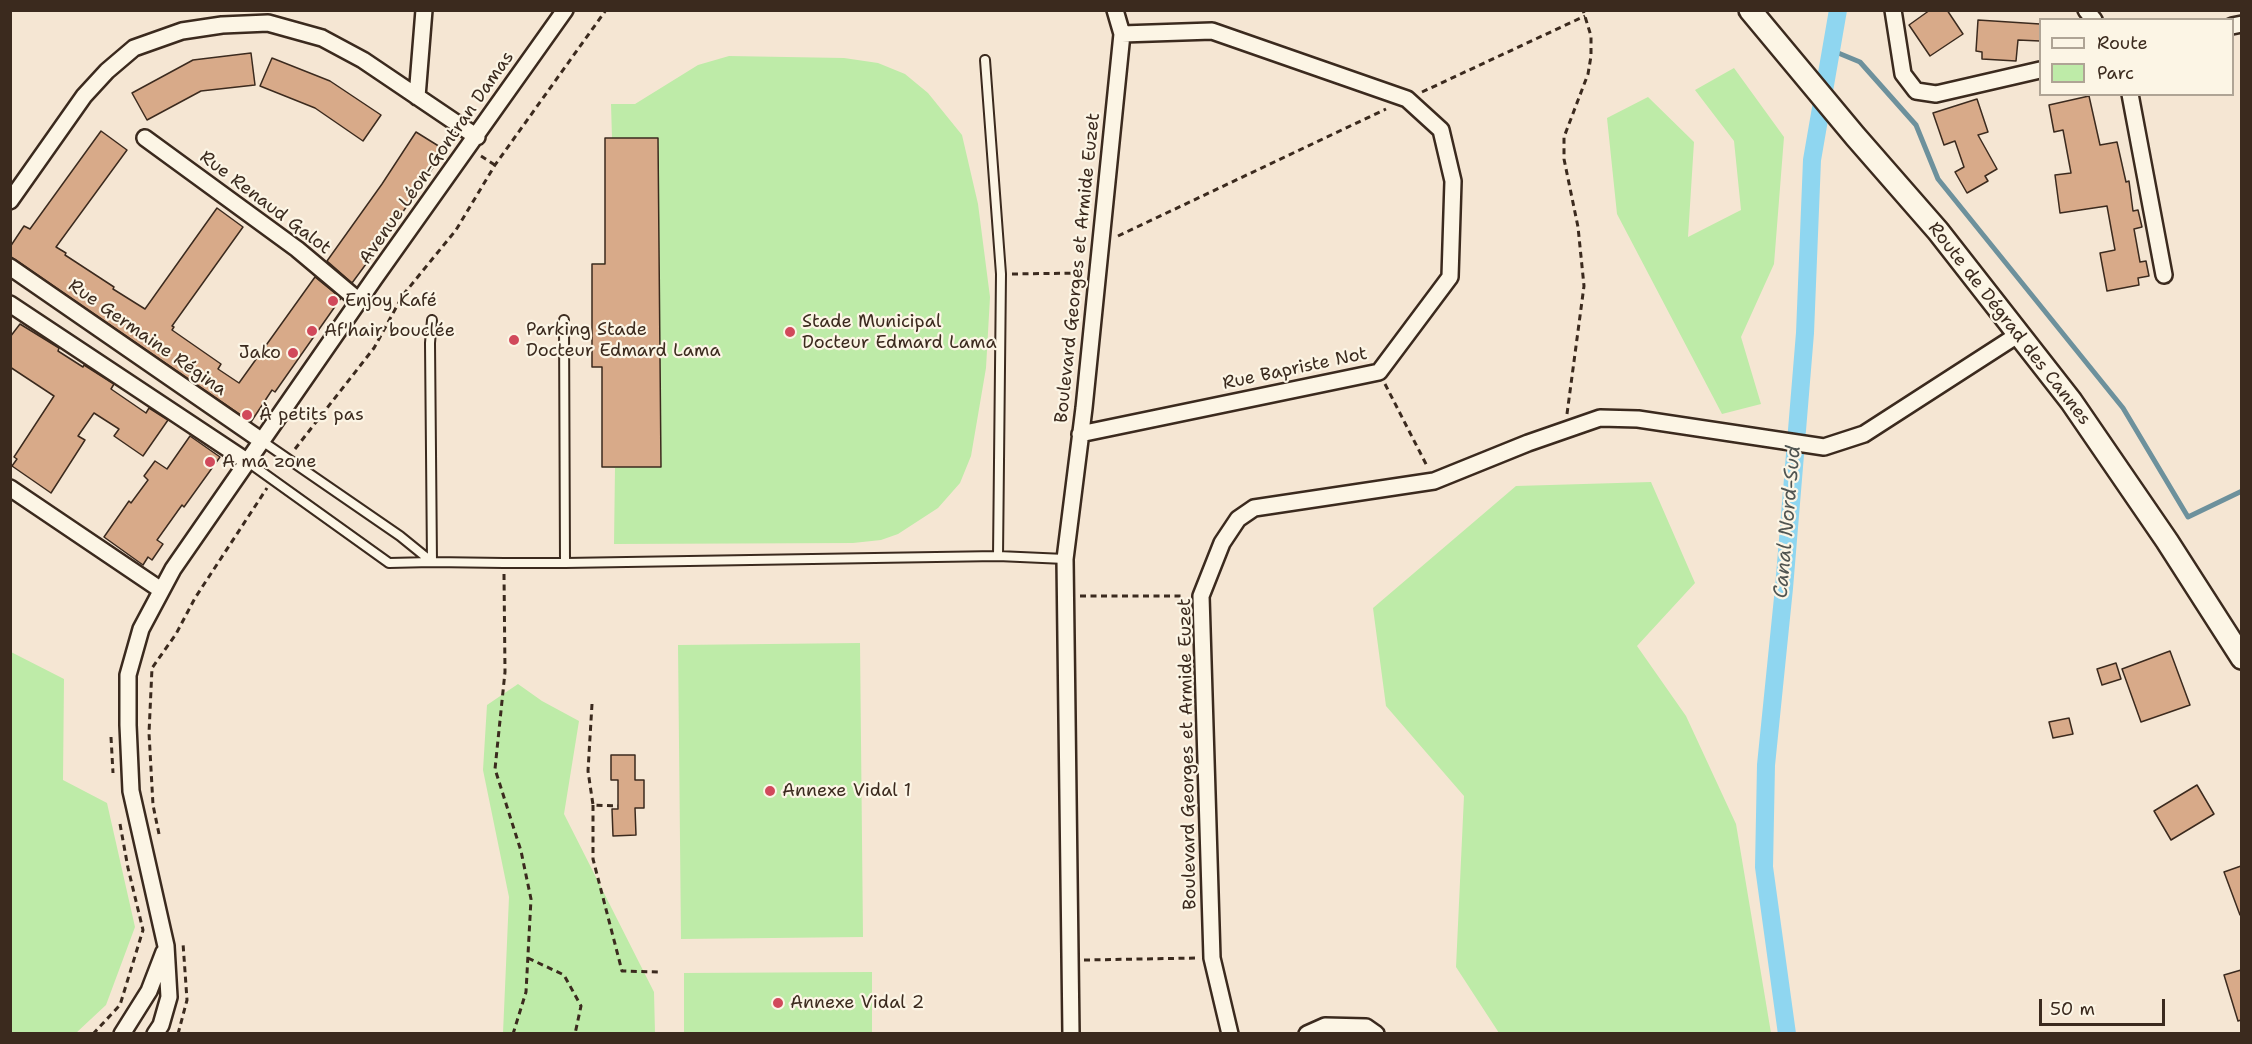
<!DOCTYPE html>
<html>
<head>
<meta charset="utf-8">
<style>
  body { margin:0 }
  #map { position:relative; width:2252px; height:1044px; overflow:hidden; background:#f5e6d3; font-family:"Shantell Sans",sans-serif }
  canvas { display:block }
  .frame { position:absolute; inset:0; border:12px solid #3b2a1e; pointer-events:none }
  .legend { position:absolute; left:2039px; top:18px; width:195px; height:78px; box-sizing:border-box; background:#fcf5e5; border:2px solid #afa495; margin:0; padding:8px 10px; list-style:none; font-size:18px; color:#3b2a1e }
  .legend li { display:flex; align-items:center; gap:12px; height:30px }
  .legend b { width:30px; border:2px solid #afa495 }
  .scale { position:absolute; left:2039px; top:999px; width:126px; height:27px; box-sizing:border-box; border:3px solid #3b2a1e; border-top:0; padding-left:8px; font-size:18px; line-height:21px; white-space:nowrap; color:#3b2a1e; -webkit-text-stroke:4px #fcf5e5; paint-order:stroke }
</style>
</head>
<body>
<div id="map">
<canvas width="2252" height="1044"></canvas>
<div class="frame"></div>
<ul class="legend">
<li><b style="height:8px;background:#fcf5e5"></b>Route</li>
<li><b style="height:16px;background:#beeba8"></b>Parc</li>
</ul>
<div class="scale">50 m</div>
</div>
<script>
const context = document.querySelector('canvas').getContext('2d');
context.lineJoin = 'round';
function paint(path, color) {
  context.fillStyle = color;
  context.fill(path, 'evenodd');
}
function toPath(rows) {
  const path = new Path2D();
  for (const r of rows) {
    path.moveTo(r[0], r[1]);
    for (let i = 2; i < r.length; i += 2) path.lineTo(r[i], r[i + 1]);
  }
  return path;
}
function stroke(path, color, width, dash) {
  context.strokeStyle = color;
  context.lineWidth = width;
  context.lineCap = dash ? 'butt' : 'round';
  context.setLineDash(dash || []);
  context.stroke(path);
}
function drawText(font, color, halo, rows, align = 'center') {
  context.font = font + ' "Shantell Sans",sans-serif';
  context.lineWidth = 4.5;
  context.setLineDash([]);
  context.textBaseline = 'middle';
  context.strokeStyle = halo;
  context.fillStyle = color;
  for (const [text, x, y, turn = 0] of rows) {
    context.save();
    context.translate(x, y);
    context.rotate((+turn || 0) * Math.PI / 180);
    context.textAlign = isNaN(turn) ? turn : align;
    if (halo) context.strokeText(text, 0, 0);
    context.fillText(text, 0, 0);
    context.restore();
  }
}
const green = toPath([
  [729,56,844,58,878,63,905,74,928,93,962,135,978,204,990,297,986,368,971,456,960,483,938,508,898,534,881,540,853,543,614,544,615,468,602,467,602,367,592,367,592,264,605,263,605,138,612,138,611,104,635,104,698,65],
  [1734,68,1784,137,1774,264,1741,337,1761,404,1722,414,1617,214,1607,118,1648,97,1694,142,1688,237,1741,210,1734,141,1695,90],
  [1651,482,1695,583,1637,646,1686,716,1736,824,1771,1033,1499,1033,1456,967,1464,796,1386,706,1373,608,1516,486],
  [860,643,863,937,681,939,678,645],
  [11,652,64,679,63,780,107,803,135,927,106,1005,76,1033,11,1033],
  [518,684,542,701,579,721,564,814,654,992,655,1033,503,1033,509,897,483,770,487,705],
  [872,972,872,1033,684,1033,684,973]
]);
const stream = toPath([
  [1831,50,1860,62,1916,125,1938,179,2123,408,2188,517,2242,491]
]);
const canal = toPath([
  [1787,1034,1764,867,1766,765,1784,588,1805,333,1812,160,1838,10]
]);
const building = toPath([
  [1930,10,1947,10,1963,34,1930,56,1909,25,1930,10],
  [1978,20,2040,24,2040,41,2018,40,2016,61,1982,59,1982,52,1976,51,1978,20],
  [251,53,255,85,201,91,147,120,132,93,193,60,251,53],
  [272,58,330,81,381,115,363,141,315,108,260,86,272,58],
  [2089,96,2100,145,2117,142,2126,182,2129,181,2133,211,2138,210,2142,227,2134,229,2140,262,2146,261,2149,276,2138,278,2139,285,2107,291,2100,253,2115,250,2107,206,2060,213,2055,175,2071,173,2063,130,2054,132,2049,105,2089,96],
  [1977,99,1988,132,1978,135,1997,169,1985,176,1988,181,1967,193,1955,172,1964,167,1955,141,1944,145,1933,113,1977,99],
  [101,131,127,150,56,247,66,253,65,255,114,287,113,289,145,309,217,208,243,227,172,326,174,327,172,330,221,364,218,369,239,383,315,277,341,298,275,392,272,390,251,422,10,256,10,247,24,226,30,229,101,131],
  [416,132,445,150,383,241,352,283,327,261,382,184,416,132],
  [605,138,658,138,661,467,602,467,602,367,592,367,592,264,605,264,605,138],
  [20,324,59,348,58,351,83,367,84,365,114,384,111,389,146,413,149,408,168,420,143,456,114,436,119,429,94,413,78,436,85,440,51,493,12,466,17,459,14,457,54,396,10,367,10,337,20,324],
  [190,436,220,457,184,507,182,505,157,540,163,544,152,560,148,557,143,565,104,537,129,501,131,503,148,480,144,476,155,461,167,469,190,436],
  [2170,651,2190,705,2141,722,2122,669,2170,651],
  [2116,663,2121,679,2102,685,2097,669,2116,663],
  [2069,718,2073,734,2053,738,2049,722,2069,718],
  [611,755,635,755,635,780,644,780,644,808,635,808,636,835,613,836,612,809,618,809,618,780,611,780,611,755],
  [2197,785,2214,814,2171,840,2154,811,2197,785],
  [2241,866,2241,915,2240,915,2224,872,2241,866],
  [2241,970,2241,1020,2238,1021,2224,975,2241,970]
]);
const path = toPath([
  [1422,92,1585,16],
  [481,156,495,165],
  [1118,236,1386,109],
  [1012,274,1083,273],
  [1385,384,1427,466],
  [1567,414,1584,286,1578,227,1564,159,1564,137,1588,74,1591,56,1591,36,1583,10],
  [295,449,374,348,403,295,456,230,495,165,606,10],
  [504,574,505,672,495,769,521,851,531,899,526,992,513,1034],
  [1080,596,1185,596],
  [592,704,588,771,593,805,618,806],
  [111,737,113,773],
  [593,805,593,859,622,971,658,972],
  [159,834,153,805,149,733,152,668,176,634,195,598,267,488],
  [528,958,564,975,581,1006,575,1034],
  [1084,960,1198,958],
  [93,1034,120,1005,143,930,128,868,120,824],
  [178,1034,187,1000,183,943]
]);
const lane = toPath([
  [985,60,1001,274,998,556],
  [432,320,430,343,432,562,504,563,565,563,564,320],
  [262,441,400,536,432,562],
  [248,462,389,563,432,562],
  [565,563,998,556,1065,559]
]);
const street = toPath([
  [1893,10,1903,74,1916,91,1936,94,2040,70],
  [2086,10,2094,20],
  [2232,26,2242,24],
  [2130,94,2164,275],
  [417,97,424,10],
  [145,138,297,249,359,301],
  [10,201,84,96,107,71,134,48,182,31,222,25,268,23,322,38,363,60,477,137],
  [10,267,262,441],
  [10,304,248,462],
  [1080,434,1379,372,1450,277,1453,181,1441,130,1407,99,1212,31,1122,34],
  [10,488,161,590],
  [122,1034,149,991,164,952],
  [155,1034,161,1025,169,997,166,946,131,791,128,725,128,675,141,629,173,569,374,279,565,10],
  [1071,1034,1065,559,1084,408,1122,34,1115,10],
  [1230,1034,1212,958,1201,596,1222,543,1238,519,1254,508,1434,481,1528,443,1600,418,1638,419,1824,447,1864,434,2019,334],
  [1307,1034,1325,1026,1366,1027,1376,1034]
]);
const secondary = toPath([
  [1750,10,1855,136,1938,231,2071,401,2167,541,2242,658]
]);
const markers = [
  [333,301,6,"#d1495b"],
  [312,331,6,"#d1495b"],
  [790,332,6,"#d1495b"],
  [514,340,6,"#d1495b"],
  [293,353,6,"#d1495b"],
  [247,415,6,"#d1495b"],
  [210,462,6,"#d1495b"],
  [770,791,6,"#d1495b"],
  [778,1003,6,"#d1495b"]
];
const streetNames = [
  ["Avenue Léon-Gontran Damas",437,158,-55],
  ["Rue Renaud Galot",265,203,37],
  ["Boulevard Georges et Armide Euzet",1078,268,-84],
  ["Route de Dégrad des Cannes",2009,324,52],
  ["Rue Germaine Régina",147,338,35],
  ["Rue Bapriste Not",1295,369,-12],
  ["Boulevard Georges et Armide Euzet",1188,754,-91]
];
const poiNames = [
  ["Enjoy Kafé",345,301],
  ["Stade Municipal",802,322],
  ["Docteur Edmard Lama",802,343],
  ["Parking Stade",526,330],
  ["Docteur Edmard Lama",526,351],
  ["Af'hair bouclée",324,331],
  ["Jako",281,353,"right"],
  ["À petits pas",259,415],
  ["A ma zone",222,462],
  ["Annexe Vidal 1",782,791],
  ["Annexe Vidal 2",790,1003]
];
const waterNames = [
  ["Canal Nord-Sud",1788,522,-85]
];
paint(green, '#beeba8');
stroke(stream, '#6d919c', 5);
stroke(canal, '#8fd6f0', 18);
paint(building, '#d8aa89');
stroke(building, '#3b2a1e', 1.5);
stroke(lane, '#3b2a1e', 12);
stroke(street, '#3b2a1e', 20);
stroke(secondary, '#3b2a1e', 26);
stroke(path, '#3b2a1e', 3, [6, 4.5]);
stroke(lane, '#fcf5e5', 8);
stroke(street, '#fcf5e5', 15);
stroke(secondary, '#fcf5e5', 21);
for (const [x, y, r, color] of markers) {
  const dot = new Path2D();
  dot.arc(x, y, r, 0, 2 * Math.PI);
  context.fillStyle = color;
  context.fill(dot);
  stroke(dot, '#fcf5e5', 2);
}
drawText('18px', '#3b2a1e', '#fcf5e5', streetNames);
drawText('18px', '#3b2a1e', '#fcf5e5', poiNames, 'left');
drawText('italic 20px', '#505552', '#fcf5e5', waterNames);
</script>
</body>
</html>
